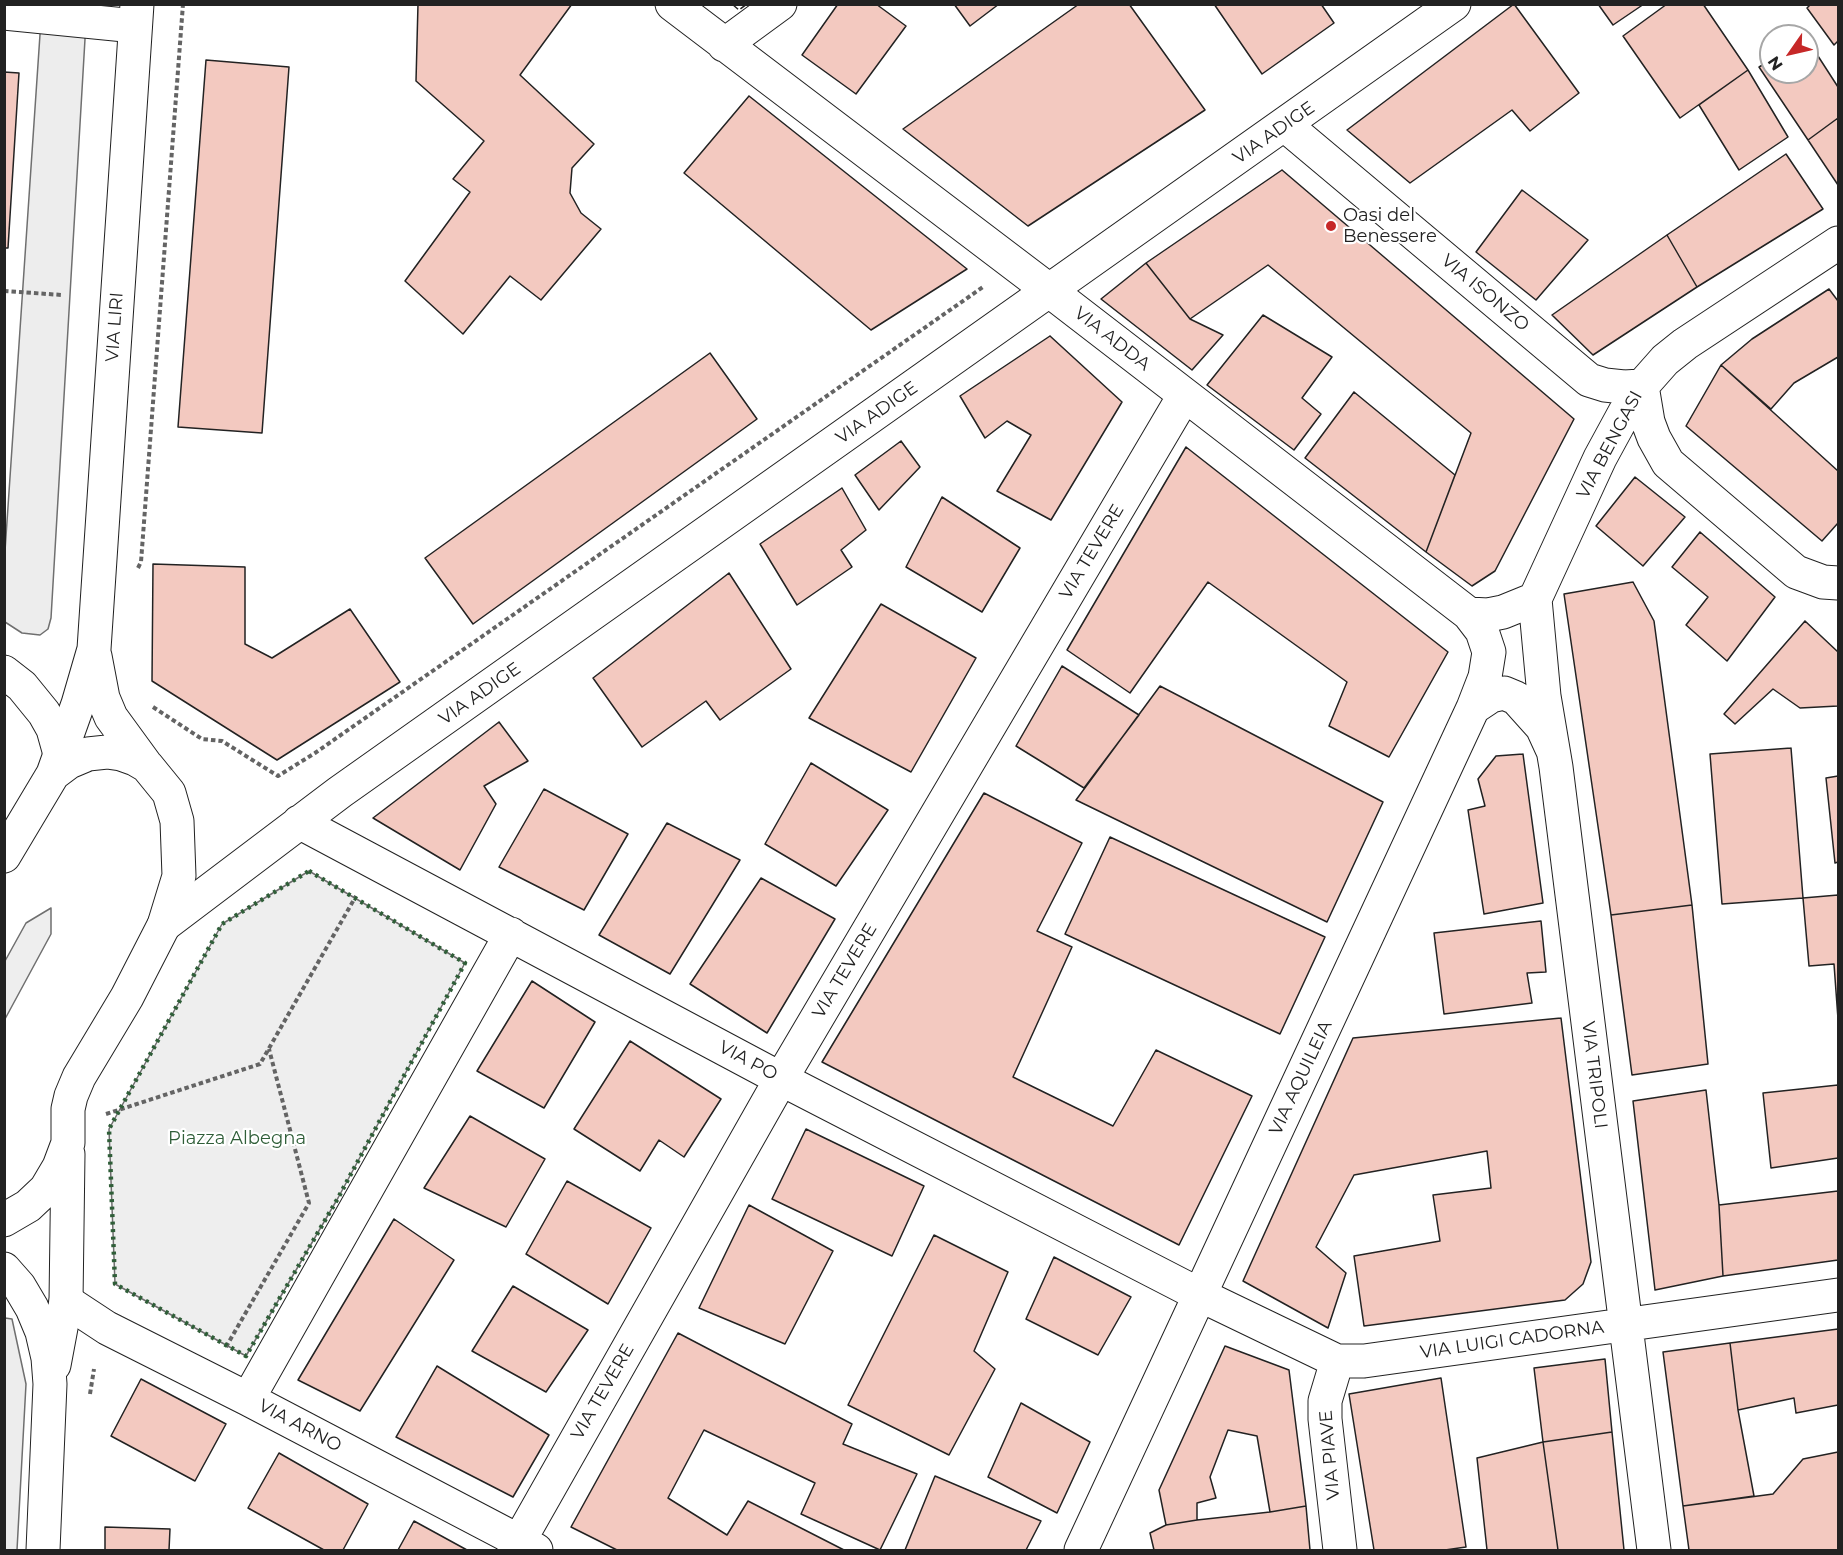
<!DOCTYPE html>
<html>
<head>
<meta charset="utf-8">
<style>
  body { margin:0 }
  #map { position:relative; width:1843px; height:1555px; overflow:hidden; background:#fff; font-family:Montserrat,sans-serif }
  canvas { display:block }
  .frame { position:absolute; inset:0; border:6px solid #222; pointer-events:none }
  .north { position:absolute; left:1759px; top:24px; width:60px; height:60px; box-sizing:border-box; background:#fff; border:2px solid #a7a7a7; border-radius:50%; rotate:236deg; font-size:16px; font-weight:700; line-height:24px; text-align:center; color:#222 }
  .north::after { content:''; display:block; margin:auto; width:21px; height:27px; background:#c62828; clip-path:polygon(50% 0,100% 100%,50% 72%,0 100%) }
</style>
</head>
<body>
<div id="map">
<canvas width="1843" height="1555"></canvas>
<div class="frame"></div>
<div class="north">N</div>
</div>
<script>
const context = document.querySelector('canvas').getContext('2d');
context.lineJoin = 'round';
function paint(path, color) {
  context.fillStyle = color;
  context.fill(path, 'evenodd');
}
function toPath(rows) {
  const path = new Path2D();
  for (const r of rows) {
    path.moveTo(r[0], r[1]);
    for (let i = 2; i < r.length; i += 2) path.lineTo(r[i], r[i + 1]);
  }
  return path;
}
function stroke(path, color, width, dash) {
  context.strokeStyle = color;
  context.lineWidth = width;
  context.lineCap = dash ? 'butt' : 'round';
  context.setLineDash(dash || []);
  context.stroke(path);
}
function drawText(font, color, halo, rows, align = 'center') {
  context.font = font + ' Montserrat,sans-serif';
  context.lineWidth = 4.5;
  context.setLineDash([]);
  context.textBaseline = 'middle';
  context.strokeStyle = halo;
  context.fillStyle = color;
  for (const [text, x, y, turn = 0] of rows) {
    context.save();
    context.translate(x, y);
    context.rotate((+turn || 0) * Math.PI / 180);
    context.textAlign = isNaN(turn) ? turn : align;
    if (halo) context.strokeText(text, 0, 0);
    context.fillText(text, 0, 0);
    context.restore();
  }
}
const green = toPath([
  [309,871,465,963,338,1198,246,1356,115,1284,109,1129,222,924,309,871],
  [51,908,51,934,5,1019,5,961,26,923,51,908]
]);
const parking = toPath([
  [42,5,87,5,51,618,48,629,40,635,22,633,5,622,5,551,42,5],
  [5,1318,12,1319,26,1384,17,1550,5,1550,5,1318]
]);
const building = toPath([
  [418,4,572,4,520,75,594,144,572,168,570,193,581,213,601,229,541,300,510,276,463,334,405,281,470,192,453,179,484,141,416,81,418,4],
  [838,4,876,4,906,26,856,94,802,55,838,4],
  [954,4,999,4,970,26,954,4],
  [1079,4,1129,4,1205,110,1028,226,903,129,1079,4],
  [1214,4,1321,4,1334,23,1262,74,1214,4],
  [1514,4,1579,93,1530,131,1512,110,1410,183,1347,130,1514,4],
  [1598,4,1644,4,1613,25,1598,4],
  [1667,4,1703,4,1748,70,1680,118,1623,36,1667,4],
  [1811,4,1838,4,1838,41,1834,45,1807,8,1811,4],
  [1807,39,1838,87,1838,118,1808,140,1759,67,1771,60,1771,72,1807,72,1807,39],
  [206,60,289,67,262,433,178,427,206,60],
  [1748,70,1788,137,1739,170,1699,105,1748,70],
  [4,72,19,73,8,248,4,248,4,72],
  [749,96,967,269,871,330,684,173,749,96],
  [1838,118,1838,185,1808,140,1838,118],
  [1786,154,1823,209,1697,287,1667,235,1786,154],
  [1282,170,1574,419,1495,571,1472,586,1426,552,1471,433,1268,265,1190,319,1146,263,1282,170],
  [1522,190,1588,240,1536,300,1476,252,1522,190],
  [1667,235,1697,287,1593,355,1552,315,1667,235],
  [1146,263,1190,319,1223,335,1192,370,1101,299,1146,263],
  [1829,289,1838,301,1838,357,1794,383,1771,409,1721,365,1752,339,1829,289],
  [1263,315,1332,357,1302,398,1321,414,1294,450,1207,385,1263,315],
  [1050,336,1122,402,1051,520,997,491,1031,435,1007,421,985,438,960,396,1050,336],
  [710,353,757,419,473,624,425,558,710,353],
  [1721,365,1838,471,1838,523,1822,541,1686,426,1721,365],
  [1354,392,1455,475,1426,552,1305,458,1354,392],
  [901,441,920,467,879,510,855,475,901,441],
  [1186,447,1448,652,1389,757,1329,726,1347,682,1208,582,1130,693,1067,650,1186,447],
  [1635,477,1685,517,1643,566,1596,526,1635,477],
  [842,488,866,530,841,550,852,567,797,605,760,544,842,488],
  [942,497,1020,548,982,612,906,567,942,497],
  [1700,532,1775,597,1727,661,1686,625,1708,597,1672,567,1700,532],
  [153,564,245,567,245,644,272,658,350,609,400,682,277,760,152,681,153,564],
  [729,573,791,669,720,720,706,701,642,747,593,678,729,573],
  [1633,582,1654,621,1692,905,1611,915,1564,594,1633,582],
  [881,604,976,658,911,772,809,718,881,604],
  [1805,621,1838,652,1838,706,1800,708,1773,689,1735,724,1724,714,1805,621],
  [1062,666,1139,715,1084,788,1016,746,1062,666],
  [1160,686,1383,802,1327,922,1076,800,1160,686],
  [499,722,528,761,484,786,496,804,460,870,373,818,499,722],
  [1791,748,1803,898,1722,904,1710,754,1791,748],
  [1523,754,1543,903,1484,914,1468,810,1485,806,1478,779,1496,756,1523,754],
  [811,763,888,810,836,886,765,844,811,763],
  [1838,776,1838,862,1835,863,1826,778,1838,776],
  [544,789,628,834,584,910,499,867,544,789],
  [984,793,1082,843,1037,931,1072,947,1013,1077,1113,1126,1156,1050,1252,1096,1179,1245,822,1062,984,793],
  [667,823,740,860,670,974,599,935,667,823],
  [1110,837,1325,937,1280,1034,1065,934,1110,837],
  [761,878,835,919,767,1033,690,984,761,878],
  [1838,895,1838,1019,1834,964,1809,966,1803,898,1838,895],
  [1692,905,1708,1064,1632,1075,1611,915,1692,905],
  [1541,921,1546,972,1527,973,1532,1003,1444,1014,1434,933,1541,921],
  [532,981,595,1022,544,1108,477,1071,532,981],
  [1561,1018,1591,1262,1583,1284,1565,1300,1364,1326,1354,1256,1440,1241,1433,1195,1491,1188,1487,1151,1354,1175,1316,1247,1346,1273,1328,1328,1243,1281,1353,1038,1561,1018],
  [630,1041,721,1099,684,1157,659,1140,640,1171,574,1129,630,1041],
  [1838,1085,1838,1158,1771,1168,1763,1093,1838,1085],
  [1706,1090,1719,1205,1723,1276,1655,1290,1633,1101,1706,1090],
  [470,1116,545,1159,506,1227,424,1188,470,1116],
  [806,1129,924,1186,892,1256,772,1199,806,1129],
  [567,1181,651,1228,608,1304,526,1254,567,1181],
  [1838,1191,1838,1260,1723,1276,1719,1205,1838,1191],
  [749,1205,833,1251,785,1344,699,1308,749,1205],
  [394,1219,454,1260,360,1411,298,1380,394,1219],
  [934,1235,1008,1272,974,1351,995,1369,949,1455,848,1405,934,1235],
  [1054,1257,1131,1297,1098,1355,1026,1319,1054,1257],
  [513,1286,588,1330,546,1392,472,1351,513,1286],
  [1838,1329,1838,1405,1796,1413,1794,1398,1738,1410,1730,1343,1838,1329],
  [678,1333,852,1424,843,1444,917,1474,880,1550,801,1514,815,1483,704,1430,668,1498,727,1535,748,1501,844,1550,617,1550,571,1527,678,1333],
  [1730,1343,1738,1410,1754,1496,1683,1506,1663,1352,1730,1343],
  [1225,1346,1289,1370,1306,1506,1270,1512,1257,1436,1228,1430,1210,1477,1216,1498,1197,1503,1197,1520,1166,1525,1159,1490,1225,1346],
  [1605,1359,1612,1432,1543,1442,1534,1368,1605,1359],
  [437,1366,549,1435,513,1497,396,1437,437,1366],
  [1441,1378,1466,1547,1445,1550,1374,1550,1349,1394,1441,1378],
  [141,1379,226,1424,195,1481,111,1436,141,1379],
  [1021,1403,1090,1442,1057,1513,988,1477,1021,1403],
  [1612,1432,1624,1550,1558,1550,1543,1442,1612,1432],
  [1543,1442,1558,1550,1487,1550,1477,1458,1543,1442],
  [1838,1452,1838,1550,1689,1550,1683,1506,1773,1494,1803,1459,1838,1452],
  [279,1453,368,1504,343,1550,324,1550,248,1508,279,1453],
  [935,1476,1041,1521,1026,1550,905,1550,935,1476],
  [1306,1506,1310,1550,1154,1550,1150,1533,1166,1525,1197,1520,1270,1512,1306,1506],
  [414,1521,467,1550,398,1550,414,1521],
  [105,1527,170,1529,169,1550,105,1550,105,1527]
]);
const path = toPath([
  [4,291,62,295],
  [138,568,141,562,183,4],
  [153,707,202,739,222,741,278,776,315,753,983,287],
  [106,1114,260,1064,356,896],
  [226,1347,309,1203,269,1049],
  [90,1394,94,1369]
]);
const minor = toPath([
  [672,4,1050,291,1469,614,1482,631,1489,652,1485,677,1473,708],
  [4,13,135,26],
  [724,45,780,4],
  [1285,125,1589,380,1605,385,1624,387,1642,386],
  [1642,386,1648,422,1654,438,1668,463,1796,572,1823,582,1838,583],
  [1535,599,1544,696,1556,767,1654,1550],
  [1469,614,1488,615,1503,612,1535,599,1600,458,1625,412,1642,386,1665,360,1685,344,1838,243],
  [4,672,22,686,44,713,53,729,60,754],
  [299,822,781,1079,1200,1295,1337,1361,1364,1361,1838,1295],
  [164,925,340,792,1454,4],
  [66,1301,107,1328,248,1399,536,1550],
  [1337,1361,1325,1401,1325,1419,1340,1550],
  [248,1399,511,934],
  [514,1550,781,1079,1184,396],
  [1081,1550,1473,708,1491,696,1504,693,1516,698,1542,727,1553,751]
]);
const secondary = toPath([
  [95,656,103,698,111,717,146,765],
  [53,774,78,704,94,649,137,4],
  [4,856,53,774,69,762,88,754,107,752,121,754,135,759,147,766,169,793,177,821,179,876,164,925,127,997,79,1077,71,1096,68,1109,68,1143,59,1167,46,1189,28,1206,4,1220],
  [4,1269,19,1286,32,1308,42,1332,48,1358,50,1384,43,1550],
  [54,1365,66,1301,68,1154]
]);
const hedge = toPath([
  [309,871,465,963,338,1198,246,1356,115,1284,109,1129,222,924,309,871]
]);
const fence = toPath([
  [732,4,739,10,747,4]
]);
const markers = [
  [1331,226,6,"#c62828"]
];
const streetNames = [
  ["VIA ADIGE",1274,133,-35],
  ["VIA ISONZO",1485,293,40],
  ["VIA LIRI",115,327,-86],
  ["VIA ADDA",1112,339,38],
  ["VIA ADIGE",877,413,-35],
  ["VIA BENGASI",1610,445,-62],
  ["VIA TEVERE",1092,552,-59],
  ["VIA ADIGE",480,694,-35],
  ["VIA TEVERE",845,971,-59],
  ["VIA PO",748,1061,28],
  ["VIA TRIPOLI",1594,1075,83],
  ["VIA AQUILEIA",1301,1078,-65],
  ["VIA LUIGI CADORNA",1512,1340,-8],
  ["VIA TEVERE",603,1392,-60],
  ["VIA ARNO",300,1426,28],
  ["VIA PIAVE",1330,1455,-95]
];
const poiNames = [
  ["Oasi del",1343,216],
  ["Benessere",1343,237]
];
const parkNames = [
  ["Piazza Albegna",237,1139]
];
paint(green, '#eee');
stroke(green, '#6f6f6f', 1.5);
paint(parking, '#ededed');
stroke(parking, '#6f6f6f', 1.5);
paint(building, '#f3c9c0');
stroke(building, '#222', 1.5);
stroke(minor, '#222', 35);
stroke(secondary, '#222', 35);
stroke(path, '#646464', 4, [4.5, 3]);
stroke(minor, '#fff', 33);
stroke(secondary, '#fff', 33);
stroke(hedge, '#2f5e38', 4.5, [3, 4.5]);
stroke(fence, '#222', 1.5, [8, 3]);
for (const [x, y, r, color] of markers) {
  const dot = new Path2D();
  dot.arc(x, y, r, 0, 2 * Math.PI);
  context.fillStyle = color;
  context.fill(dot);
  stroke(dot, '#fff', 2);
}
drawText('18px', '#222', '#fff', streetNames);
drawText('18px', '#222', '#fff', poiNames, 'left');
drawText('18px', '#2f5e38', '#fff', parkNames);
</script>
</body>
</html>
